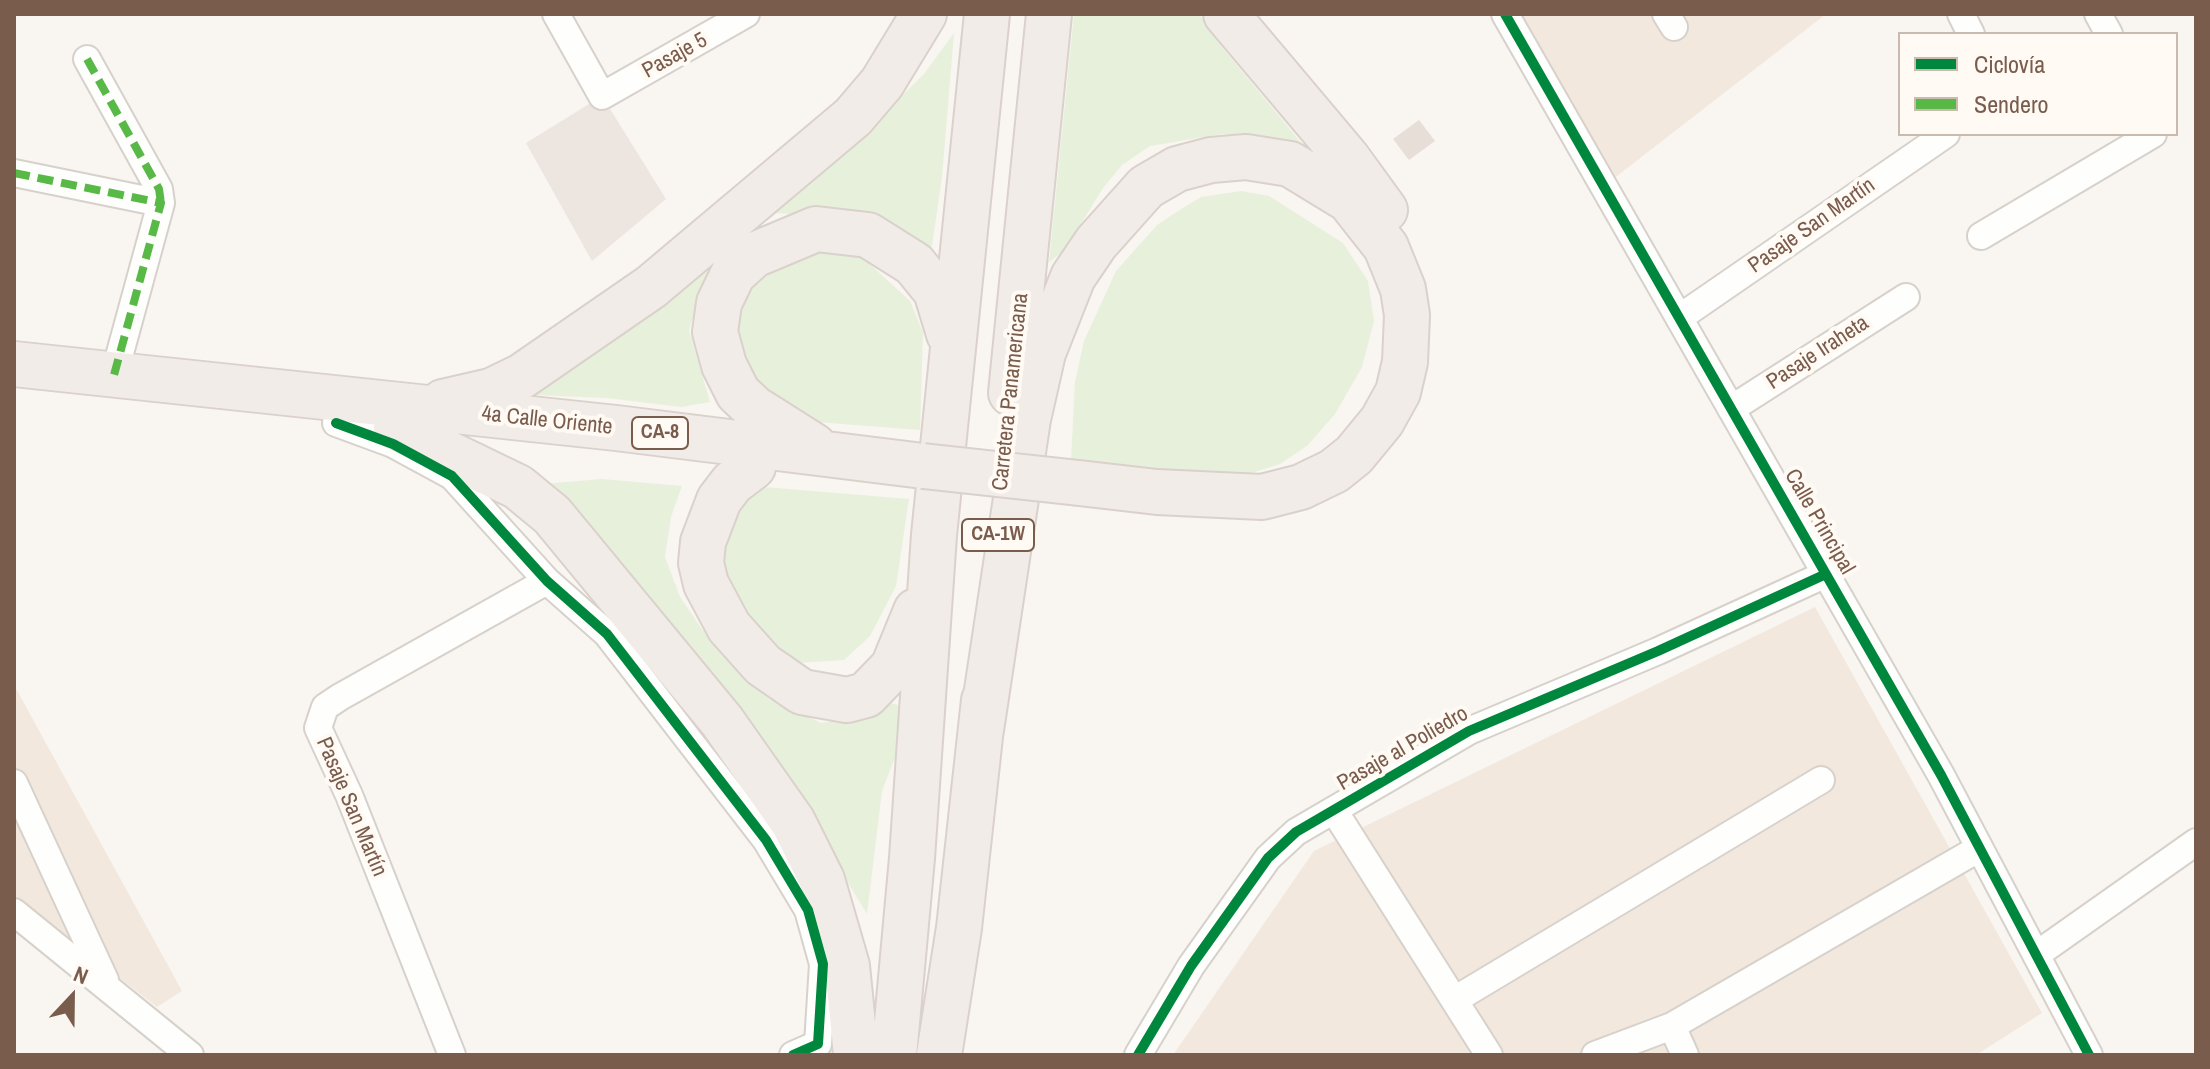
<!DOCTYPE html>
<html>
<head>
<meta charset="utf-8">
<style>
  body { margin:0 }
  #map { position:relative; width:2210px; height:1069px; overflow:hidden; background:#f9f5f0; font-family:"Archivo Narrow",sans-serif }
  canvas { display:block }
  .frame { position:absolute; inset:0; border:16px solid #7a5c4d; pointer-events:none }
  .legend { position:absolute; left:1898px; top:32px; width:280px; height:104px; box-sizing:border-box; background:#fffaf3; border:2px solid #cabbb1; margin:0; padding:10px 14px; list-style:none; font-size:24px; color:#7a5c4d }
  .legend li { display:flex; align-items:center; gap:16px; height:40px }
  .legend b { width:40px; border:2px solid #cabbb1 }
  .north { position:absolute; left:32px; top:957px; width:80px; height:80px; -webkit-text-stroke:6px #fffaf3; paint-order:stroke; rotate:22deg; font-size:22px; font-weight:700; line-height:32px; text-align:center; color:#7a5c4d }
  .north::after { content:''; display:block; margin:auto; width:28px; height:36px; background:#7a5c4d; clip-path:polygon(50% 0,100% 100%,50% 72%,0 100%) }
</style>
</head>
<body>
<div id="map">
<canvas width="2210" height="1069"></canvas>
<div class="frame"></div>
<ul class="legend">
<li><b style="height:10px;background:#00873e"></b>Ciclovía</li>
<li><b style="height:10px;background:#58b947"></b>Sendero</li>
</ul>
<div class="north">N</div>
</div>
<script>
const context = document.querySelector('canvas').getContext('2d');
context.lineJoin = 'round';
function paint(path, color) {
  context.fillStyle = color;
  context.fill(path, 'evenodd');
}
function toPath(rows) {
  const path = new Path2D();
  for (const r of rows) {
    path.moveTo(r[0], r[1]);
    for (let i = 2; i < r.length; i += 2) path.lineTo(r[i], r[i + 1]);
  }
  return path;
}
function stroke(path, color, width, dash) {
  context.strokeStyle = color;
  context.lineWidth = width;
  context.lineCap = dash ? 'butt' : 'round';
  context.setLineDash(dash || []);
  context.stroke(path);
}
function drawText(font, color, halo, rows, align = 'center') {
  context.font = font + ' "Archivo Narrow",sans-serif';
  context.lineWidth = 8;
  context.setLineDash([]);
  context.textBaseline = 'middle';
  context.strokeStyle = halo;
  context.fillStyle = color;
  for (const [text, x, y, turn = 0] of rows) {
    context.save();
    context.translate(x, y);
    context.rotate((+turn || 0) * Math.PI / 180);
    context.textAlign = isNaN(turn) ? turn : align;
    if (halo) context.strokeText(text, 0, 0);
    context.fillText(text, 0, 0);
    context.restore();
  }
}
const residential = toPath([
  [1509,14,1826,14,1604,186],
  [1815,607,2042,1013,1976,1055,1173,1055,1314,851],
  [14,685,182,991,157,1007,14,896]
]);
const industrial = toPath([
  [602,96,666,199,592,261,526,143]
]);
const green = toPath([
  [1074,14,1199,14,1221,46,1313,157,1257,138,1222,134,1150,146,1122,165,1103,188,1065,250,1049,262],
  [954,33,942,177,931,253,802,215,777,213,725,252,705,280,689,330,710,402,681,407,607,398,534,395,545,376,867,130,924,74],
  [1241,191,1269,196,1343,243,1368,281,1374,321,1362,367,1335,414,1307,446,1280,464,1248,474,1220,475,1071,460,1075,382,1084,341,1116,271,1157,225,1178,211,1201,197],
  [838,251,862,257,910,301,923,333,920,430,803,421,758,388,739,352,736,332,738,312,747,293,788,258],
  [601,479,682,486,671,517,665,557,680,597,702,629,769,699,821,723,857,717,889,703,914,708,882,791,867,914,743,710,544,484],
  [764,487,909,499,896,586,870,636,844,660,796,663,764,639,720,580,719,538,736,510]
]);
const building = toPath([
  [1419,120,1435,141,1409,160,1393,139]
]);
const minor = toPath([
  [556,14,602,96,746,14],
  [1505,14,1941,775,2089,1055],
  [1666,14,1674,27],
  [1961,14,1971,34],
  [2098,14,2109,34],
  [87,59,159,189,161,203],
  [14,173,161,203,114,375],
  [1981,236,2153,134],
  [1679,318,1946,134],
  [1731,409,1906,297],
  [336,423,393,444,452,476,547,581,607,634,766,840,808,910,823,964,818,1044,793,1055],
  [14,783,105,980],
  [1335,812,1489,1055],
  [14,912,190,1055],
  [2036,955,2196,842],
  [1456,999,1821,780],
  [1672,1026,1685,1055],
  [452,1055,349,795,318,728,325,707,340,697,547,581],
  [1138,1055,1191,966,1268,858,1296,832,1469,731,1658,651,1826,574],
  [1595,1055,1672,1026,1978,849]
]);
const trunk = toPath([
  [1226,14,1348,159,1385,210],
  [14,364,616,428,923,466],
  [1011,393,1049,14],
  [443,402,491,391,522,376,651,287,853,117,882,83,924,14],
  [396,428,518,487,552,515,722,721,793,822,822,880,847,966,856,1055],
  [814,446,754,408,738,393,724,365,715,332,719,303,733,274,754,255,816,229,868,235,914,264,936,291,949,334],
  [753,467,732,483,719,500,703,542,701,563,706,584,729,627,763,665,802,692,847,700,866,695,893,667,916,611],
  [981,730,1028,419,1043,353,1073,277,1096,243,1146,187,1177,169,1211,160,1246,157,1290,164,1349,200,1386,247,1403,289,1407,315,1405,362,1398,392,1382,421,1354,455,1334,471,1301,487,1262,497,1157,492,1079,483],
  [894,1055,912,858,934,535,987,14],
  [939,1055,959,928,984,700]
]);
const trunkBridge = toPath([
  [923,466,1079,483]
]);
const quiet = toPath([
  [87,59,159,189,161,203],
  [14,173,161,203,114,375]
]);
const cycleway = toPath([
  [1505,14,1941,775,2089,1055],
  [336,423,393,444,452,476,547,581,607,634,766,840,808,910,823,964,818,1044,793,1055],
  [1138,1055,1191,966,1268,858,1296,832,1469,731,1658,651,1826,574]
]);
const shields = [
  [660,433,56],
  [998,535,72]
];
const shieldNames = [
  ["CA-8",660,433],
  ["CA-1W",998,535]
];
const streetNames = [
  ["Pasaje 5",675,56,-29],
  ["Pasaje San Martín",1812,226,-35],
  ["Pasaje Iraheta",1818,353,-33],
  ["Carretera Panamericana",1011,392,-84],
  ["4a Calle Oriente",547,421,6],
  ["Calle Principal",1819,522,60],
  ["Pasaje al Poliedro",1403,749,-30],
  ["Pasaje San Martín",351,807,67]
];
paint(residential, '#f2e8de');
paint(industrial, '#ede5e0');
paint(green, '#e7f0db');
paint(building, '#e6ded7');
stroke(minor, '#d7d1cb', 30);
stroke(trunk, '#dad1cc', 48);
stroke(minor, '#fefefd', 26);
stroke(trunk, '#f2ece8', 44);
stroke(trunkBridge, '#dad1cc', 48, []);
stroke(trunkBridge, '#f2ece8', 44);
stroke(quiet, '#58b947', 8, [16, 8]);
stroke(cycleway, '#00873e', 10);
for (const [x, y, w] of shields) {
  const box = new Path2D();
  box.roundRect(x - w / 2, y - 16, w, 32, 6);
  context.fillStyle = '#fffaf3';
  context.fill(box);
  stroke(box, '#7a5c4d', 2);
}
drawText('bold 20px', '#7a5c4d', null, shieldNames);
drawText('22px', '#7a5c4d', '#fffaf3', streetNames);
</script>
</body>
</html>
